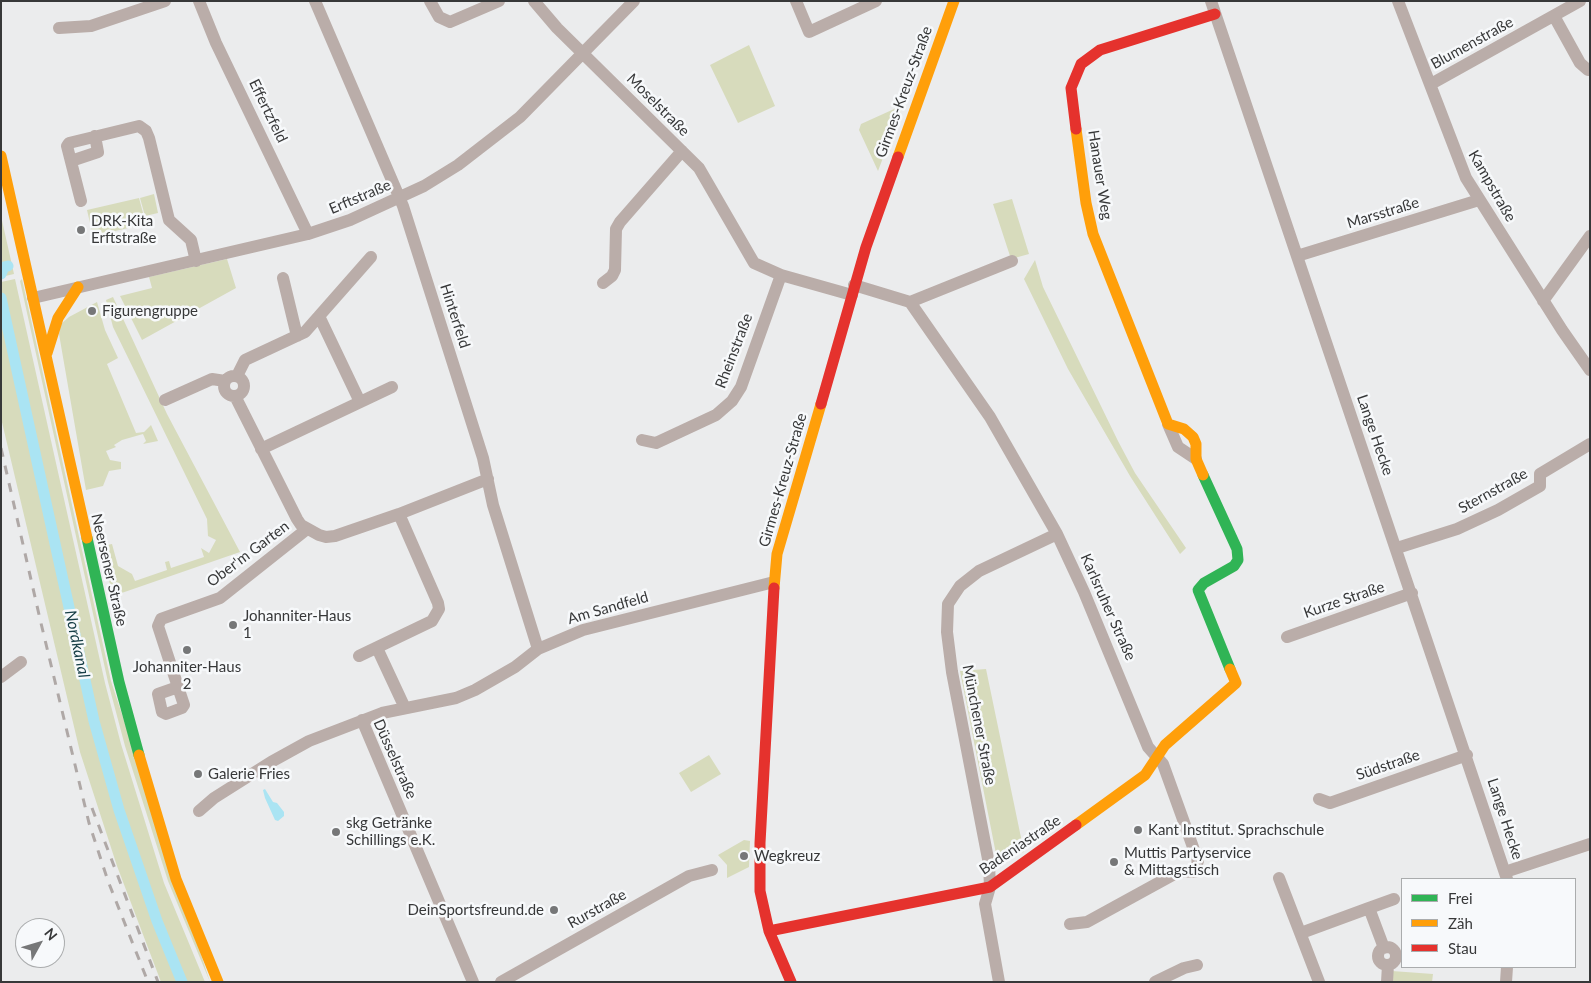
<!DOCTYPE html>
<html>
<head>
<meta charset="utf-8">
<style>
  body { margin:0 }
  #map { position:relative; width:1591px; height:983px; overflow:hidden; background:#ebeced; font-family:Lato,sans-serif }
  canvas { display:block }
  .frame { position:absolute; inset:0; border:2px solid #373839; pointer-events:none }
  .legend { position:absolute; left:1401px; top:878px; width:175px; height:90px; box-sizing:border-box; background:#f7f9fb; border:1px solid #aaacad; margin:0; padding:6px 9px; list-style:none; font-size:15px; color:#373839 }
  .legend li { display:flex; align-items:center; gap:10px; height:25px }
  .legend b { width:25px; border:1px solid #aaacad }
  .north { position:absolute; left:15px; top:918px; width:50px; height:50px; box-sizing:border-box; background:#f7f9fb; border:1px solid #aaacad; border-radius:50%; rotate:51deg; font-size:14px; font-weight:700; line-height:20px; text-align:center; color:#373839 }
  .north::after { content:''; display:block; margin:auto; width:18px; height:22px; background:#767778; clip-path:polygon(50% 0,100% 100%,50% 72%,0 100%) }
</style>
</head>
<body>
<div id="map">
<canvas width="1591" height="983"></canvas>
<div class="frame"></div>
<ul class="legend">
<li><b style="height:6px;background:#30b455"></b>Frei</li>
<li><b style="height:6px;background:#ff9f0a"></b>Zäh</li>
<li><b style="height:6px;background:#e5322d"></b>Stau</li>
</ul>
<div class="north">N</div>
</div>
<script>
const context = document.querySelector('canvas').getContext('2d');
context.lineJoin = 'round';
function paint(path, color) {
  context.fillStyle = color;
  context.fill(path, 'evenodd');
}
function toPath(rows) {
  const path = new Path2D();
  for (const r of rows) {
    if (r.length === 3) {
      path.moveTo(r[0] + r[2], r[1]);
      path.arc(r[0], r[1], r[2], 0, 2 * Math.PI);
      continue;
    }
    path.moveTo(r[0], r[1]);
    for (let i = 2; i < r.length; i += 2) path.lineTo(r[i], r[i + 1]);
  }
  return path;
}
function stroke(path, color, width, dash) {
  context.strokeStyle = color;
  context.lineWidth = width;
  context.lineCap = dash ? 'butt' : 'round';
  context.setLineDash(dash || []);
  context.stroke(path);
}
function drawText(font, color, halo, rows, align = 'center') {
  context.font = font + ' Lato,sans-serif';
  context.lineWidth = 5;
  context.setLineDash([]);
  context.textBaseline = 'middle';
  context.strokeStyle = halo;
  context.fillStyle = color;
  for (const [text, x, y, turn = 0] of rows) {
    context.save();
    context.translate(x, y);
    context.rotate((+turn || 0) * Math.PI / 180);
    context.textAlign = isNaN(turn) ? turn : align;
    if (halo) context.strokeText(text, 0, 0);
    context.fillText(text, 0, 0);
    context.restore();
  }
}
const green = toPath([
  [749,45,775,106,738,123,710,65],
  [903,105,878,171,859,130,861,124],
  [154,194,158,213,145,216,140,198],
  [139,198,146,224,93,236,87,210],
  [1012,199,1029,254,1011,259,993,204],
  [1,216,14,274,1,277],
  [227,259,236,288,142,340,120,296,152,288,149,277],
  [1035,260,1043,287,1118,441,1135,473,1186,548,1180,554,1130,476,1068,369,1024,279],
  [15,279,105,683,121,744,164,883,205,982,161,982,117,866,80,752,1,418,1,282],
  [22,279,111,681,210,982,168,881,125,746,108,682,20,281],
  [113,297,167,414,240,552,113,596,101,549,102,546,112,544,118,566,132,574,135,581,167,570,165,562,169,561,171,568,204,557,201,548,209,553,216,540,208,536,207,519,113,327,106,300],
  [97,302,105,330,118,358,107,364,136,433,144,432,151,425,158,441,143,444,146,441,143,434,122,440,114,445,116,447,106,451,110,460,121,462,121,469,109,471,103,486,86,490,59,334,61,324,69,317],
  [986,669,1024,852,997,859,960,671],
  [709,755,721,774,691,792,679,773],
  [744,840,750,841,749,867,727,878,727,865,718,855],
  [1392,971,1433,974,1432,982,1391,982]
]);
const water = toPath([
  [265,789,273,802,277,803,284,812,284,816,278,821,275,820,265,798,263,790]
]);
const canal = toPath([
  [1,274,4,267,8,266],
  [1,298,94,721,119,810,157,921,182,982]
]);
const street = toPath([
  [199,1,216,43,308,234],
  [315,1,403,206,483,458,493,505,538,649],
  [430,1,439,17,450,22,499,1],
  [534,1,557,28,699,168,754,263,781,275,852,295],
  [796,1,809,32,876,1],
  [1211,1,1507,879],
  [1398,1,1466,178,1562,330,1590,370],
  [1554,16,1580,63,1588,70],
  [59,28,91,26,165,1],
  [1431,84,1580,1],
  [71,161,98,152,95,136],
  [81,201,67,146,69,143,139,126,146,131,149,138,169,220,191,240,196,261],
  [1297,256,1479,200],
  [283,278,297,336],
  [603,283,612,276,615,270,616,229,620,222,682,151],
  [854,285,910,302,990,417,1057,534,1084,592,1148,747,1163,764,1198,861,1194,872,1180,871,1087,922,1070,924],
  [33,298,308,234,350,220,424,186,458,165,520,117,634,1],
  [1543,301,1590,236],
  [910,302,1012,261],
  [319,316,360,402],
  [234,386,10],
  [237,376,245,360,305,332,371,257],
  [235,396,297,519,301,525,319,535,326,537,335,536,399,514,488,479],
  [165,400,212,379,225,381],
  [1168,424,1178,447,1196,459],
  [642,440,656,443,716,415,732,401,741,387,781,275],
  [261,449,392,387],
  [1397,548,1457,529,1498,510,1540,486,1540,474,1590,444],
  [1287,637,1412,593],
  [377,648,405,708],
  [359,656,432,621,439,609,438,603,399,514],
  [1,677,21,662],
  [178,687,158,694,162,712,166,714,182,708,184,705,178,687,158,626,161,619,220,598,307,529],
  [362,720,473,982],
  [1319,799,1330,803,1467,755],
  [199,811,214,798,271,762,309,741,382,713,456,698,475,690,515,667,538,649,583,630,774,582],
  [1505,872,1590,844],
  [1279,878,1319,982],
  [1369,908,1394,899],
  [1301,933,1369,908,1384,948],
  [1387,956,9],
  [501,982,689,876,712,870],
  [999,982,985,904,990,887,989,864,952,672,947,632,948,604,960,586,979,571,1057,534],
  [1155,982,1184,968,1197,965],
  [1387,982,1388,965],
  [1506,982,1507,967]
]);
const fast = toPath([
  [1203,475,1237,549,1238,560,1234,566,1204,583,1198,590,1230,669],
  [87,538,119,682,139,755]
]);
const slow = toPath([
  [1076,129,1086,203,1093,234,1168,424,1184,429,1193,437,1196,444,1196,459,1203,475],
  [1,156,87,538],
  [898,157,954,1],
  [47,353,58,318,78,287],
  [774,588,777,554,821,404],
  [139,755,176,879,218,982],
  [1076,825,1145,775,1165,745,1236,683,1230,669]
]);
const jam = toPath([
  [1076,129,1071,88,1081,64,1100,50,1215,14],
  [821,404,866,247,898,157],
  [774,588,760,843,760,891,769,931,791,982],
  [769,931,990,887,1076,825]
]);
const rail = toPath([
  [1,448,40,619,89,823,108,881,148,982],
  [92,808,158,982]
]);
const markers = [
  [81,230,5,"#767778"],
  [92,311,5,"#767778"],
  [233,625,5,"#767778"],
  [187,650,5,"#767778"],
  [198,774,5,"#767778"],
  [1138,830,5,"#767778"],
  [336,832,5,"#767778"],
  [744,856,5,"#767778"],
  [1114,862,5,"#767778"],
  [554,910,5,"#767778"]
];
const streetNames = [
  ["Blumenstraße",1472,43,-29],
  ["Girmes-Kreuz-Straße",904,92,-70],
  ["Moselstraße",658,105,45],
  ["Effertzfeld",268,111,64],
  ["Hanauer Weg",1100,175,81],
  ["Kampstraße",1492,186,60],
  ["Erftstraße",360,197,-23],
  ["Marsstraße",1383,213,-17],
  ["Hinterfeld",455,316,72],
  ["Rheinstraße",734,351,-69],
  ["Lange Hecke",1375,435,71],
  ["Girmes-Kreuz-Straße",783,480,-74],
  ["Sternstraße",1493,491,-29],
  ["Ober'm Garten",248,554,-37],
  ["Neersener Straße",109,570,77],
  ["Kurze Straße",1344,600,-19],
  ["Karlsruher Straße",1108,607,66],
  ["Am Sandfeld",608,608,-16],
  ["Münchener Straße",979,725,79],
  ["Düsselstraße",395,759,66],
  ["Südstraße",1388,765,-19],
  ["Lange Hecke",1505,819,72],
  ["Badeniastraße",1020,845,-34],
  ["Rurstraße",597,909,-29]
];
const poiNames = [
  ["DRK-Kita",91,221],
  ["Erftstraße",91,238],
  ["Figurengruppe",102,311],
  ["Johanniter-Haus",243,616],
  ["1",243,633],
  ["Johanniter-Haus",187,667,"center"],
  ["2",187,684,"center"],
  ["Galerie Fries",208,774],
  ["skg Getränke",346,823],
  ["Schillings e.K.",346,840],
  ["Kant Institut. Sprachschule",1148,830],
  ["Muttis Partyservice",1124,853],
  ["& Mittagstisch",1124,870],
  ["Wegkreuz",754,856],
  ["DeinSportsfreund.de",544,910,"right"]
];
const waterNames = [
  ["Nordkanal",77,644,78]
];
paint(green, '#d7dbbc');
paint(water, '#aae4f3');
stroke(canal, '#aae4f3', 11);
stroke(street, '#baada9', 12);
stroke(fast, '#30b455', 11);
stroke(slow, '#ff9f0a', 11);
stroke(jam, '#e5322d', 11);
stroke(rail, '#afa8a6', 3, [9, 9]);
for (const [x, y, r, color] of markers) {
  const dot = new Path2D();
  dot.arc(x, y, r, 0, 2 * Math.PI);
  context.fillStyle = color;
  context.fill(dot);
  stroke(dot, '#f7f9fb', 2);
}
drawText('15px', '#373839', '#f7f9fb', streetNames);
drawText('15px', '#373839', '#f7f9fb', poiNames, 'left');
drawText('italic 16px', '#194048', '#f7f9fb', waterNames);
</script>
</body>
</html>
